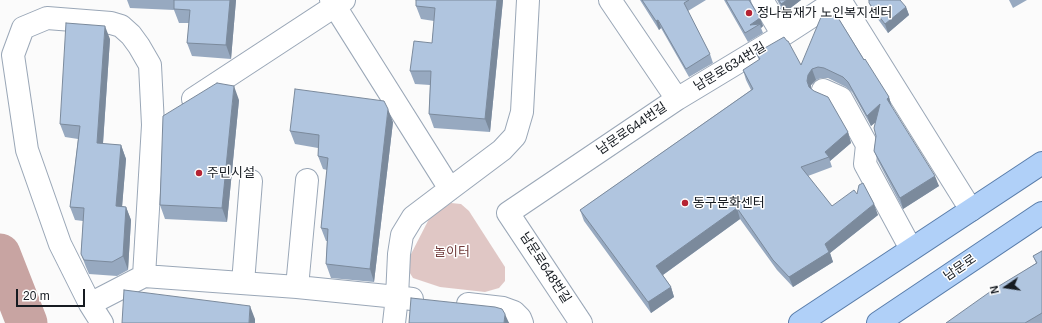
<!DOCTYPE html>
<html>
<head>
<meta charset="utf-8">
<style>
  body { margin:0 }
  #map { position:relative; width:1042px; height:323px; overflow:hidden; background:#fbfbfb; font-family:Helvetica,sans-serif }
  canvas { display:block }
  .north { position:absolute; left:986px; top:267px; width:40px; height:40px; -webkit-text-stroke:3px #fff; paint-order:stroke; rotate:257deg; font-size:11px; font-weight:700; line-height:16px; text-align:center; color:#161b21 }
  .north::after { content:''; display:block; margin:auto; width:14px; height:18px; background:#161b21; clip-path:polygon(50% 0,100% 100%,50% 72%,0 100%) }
  .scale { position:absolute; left:16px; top:289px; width:69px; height:18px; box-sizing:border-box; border:2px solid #161b21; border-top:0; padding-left:5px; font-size:12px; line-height:14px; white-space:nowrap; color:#161b21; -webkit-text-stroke:3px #fff; paint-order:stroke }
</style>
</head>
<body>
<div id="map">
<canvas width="1042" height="323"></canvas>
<div class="north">N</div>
<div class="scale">20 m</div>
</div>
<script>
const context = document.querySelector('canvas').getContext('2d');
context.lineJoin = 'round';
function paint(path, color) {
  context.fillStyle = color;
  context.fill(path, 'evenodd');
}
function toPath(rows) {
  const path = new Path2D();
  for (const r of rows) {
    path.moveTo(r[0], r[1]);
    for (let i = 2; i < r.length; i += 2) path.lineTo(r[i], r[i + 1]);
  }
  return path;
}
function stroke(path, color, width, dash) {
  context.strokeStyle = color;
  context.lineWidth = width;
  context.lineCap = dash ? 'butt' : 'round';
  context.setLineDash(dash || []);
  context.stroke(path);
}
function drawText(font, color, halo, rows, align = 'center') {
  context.font = font + ' Helvetica,"Noto Sans KR",sans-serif';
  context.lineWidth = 3;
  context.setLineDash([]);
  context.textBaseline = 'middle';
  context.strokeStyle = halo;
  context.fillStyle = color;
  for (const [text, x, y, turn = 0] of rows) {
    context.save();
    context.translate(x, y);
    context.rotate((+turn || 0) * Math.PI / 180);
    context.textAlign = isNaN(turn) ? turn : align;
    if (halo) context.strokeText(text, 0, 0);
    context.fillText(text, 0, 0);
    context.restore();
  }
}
const green = toPath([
  [451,203,461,204,469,211,505,267,505,281,499,288,485,292,440,287,413,278,408,270,409,258,430,217]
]);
const river = toPath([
  [0,254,27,323]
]);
const minor = toPath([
  [331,0,450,189,502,150,515,136,522,112,528,0],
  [610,0,677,99],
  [762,0,783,35],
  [840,0,971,210],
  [47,18,111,23,121,26,131,35,139,46,150,65,153,125,144,276,90,304,60,244,27,150,13,55,23,28,47,18],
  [823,90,841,98,867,145,865,164,911,249],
  [193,99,344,0],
  [144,276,297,287,397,297,399,254,402,235,413,217,450,189],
  [243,283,251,181],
  [297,287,307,180],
  [90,304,102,323],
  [468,304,503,308,514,312,520,318,522,323],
  [394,323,397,297,412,299],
  [581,323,508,213,677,99,783,35,837,0]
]);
const major = toPath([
  [800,323,1042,163],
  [878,323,1042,213]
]);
const wall = toPath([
  [127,0,236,0,231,59,192,56,187,43,189,23,179,23,174,10,130,8],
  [416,0,503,0,490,132,434,128,429,114,430,85,415,84,410,71,432,43,434,21,421,19,416,6],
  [640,0,706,0,688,11,710,54,713,63,689,77,661,28,659,30],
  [724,0,750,0,760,18,763,26,761,28,763,33,748,42],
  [777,0,801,0,784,13],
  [1009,0,1027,0,1013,8],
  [869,3,906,7,909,15,888,33,872,11],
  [110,39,103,144,121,145,126,159,122,206,126,207,131,220,128,270,117,276,89,274,86,267,81,254,83,221,75,220,70,207,78,139,65,137,60,124],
  [756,53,801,65,864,60,889,97,892,108,939,186,903,209,878,161,874,151,876,136,876,122,871,126,852,92,846,87,828,78,821,78,816,80,811,85,811,88,848,132,851,143,830,161,832,167,808,176,832,206,857,194,878,215,830,253,833,262,793,287,777,270,740,219,663,275,671,287,674,297,651,313,584,221,580,210,751,90,746,80,743,70,759,60],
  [239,100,227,222,165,219,160,205],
  [393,122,374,282,331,278,326,264,327,241,326,241,321,228,327,170,323,169,318,156,318,148,295,144,290,131],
  [1042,251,1042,323,946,323,1036,263,1033,256]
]);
const shadedWall = toPath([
  [230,0,236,0,231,59,226,45],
  [497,0,503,0,490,132,485,119],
  [787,0,801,0,784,13,781,4],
  [906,7,909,15,888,33,885,24],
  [760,18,763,26,761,28,760,24,750,25],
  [658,20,661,28,659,30,656,21],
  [105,26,110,39,102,157,97,143],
  [812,69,816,80,811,85,811,92,807,81,808,75],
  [234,86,239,100,227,222,222,208],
  [889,97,892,108,887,99],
  [880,104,884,115,871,126,867,116],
  [388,109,393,122,374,282,370,269],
  [848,132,851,143,830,161,829,157,825,152],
  [121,145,126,159,121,220,116,206],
  [935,176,939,186,903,209,900,198],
  [874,204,878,215,830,253,833,262,793,287,789,277,825,244],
  [126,207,131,220,128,270,123,256],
  [737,208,740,219,660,277,656,266],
  [671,287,674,297,651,313,648,302],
  [250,306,255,319,255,323,249,323],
  [505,314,509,323,504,323]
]);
const building = toPath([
  [174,0,230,0,226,45,187,43,190,10,174,9,174,0],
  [416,0,497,0,485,119,429,114,431,71,410,71,414,41,432,43,435,8,416,6,416,0],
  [642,0,689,0,684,3,710,54,686,69,658,20,656,21,642,0],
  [726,0,749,0,760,18,750,25,760,24,745,33,726,0],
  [779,0,787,0,781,4,779,0],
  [869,0,900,0,906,7,885,24,869,3,869,0],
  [837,16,864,60,865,59,889,97,887,99,935,176,900,198,874,151,876,136,874,128,880,104,867,116,848,82,843,77,824,68,818,67,812,69,808,75,807,81,809,87,814,91,828,97,848,132,825,152,829,157,801,167,832,206,854,190,857,194,859,185,863,183,874,204,825,244,829,252,789,277,773,260,737,208,656,266,671,287,648,302,580,210,753,89,743,70,760,59,756,53,784,37,787,41,788,41,801,65,821,17,837,16],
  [66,23,105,26,97,143,121,145,116,206,126,207,123,256,112,262,84,260,81,254,84,208,70,207,80,126,60,124,66,23],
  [217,83,234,86,222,208,160,205,163,116,217,83],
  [295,89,384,101,388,109,370,269,326,264,328,229,321,228,328,158,318,156,319,135,290,131,295,89],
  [1042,251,1042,313,1025,323,946,323,994,289,1037,263,1033,256,1042,251],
  [124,290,250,306,249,323,122,323,124,290],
  [411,298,495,307,502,309,505,314,504,323,409,323,411,298]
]);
const markers = [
  [749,13,4,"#b52333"],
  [199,173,4,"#b52333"],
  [685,203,4,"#b52333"]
];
const poiNames = [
  ["정나눔재가 노인복지센터",757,13],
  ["주민시설",207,173],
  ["동구문화센터",693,203]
];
const streetNames = [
  ["남문로634번길",730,67,-31],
  ["남문로644번길",632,129,-34],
  ["남문로648번길",545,268,57],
  ["남문로",960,268,-34]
];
const parkNames = [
  ["놀이터",452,252]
];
paint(green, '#e0c7c5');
stroke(river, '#c8a4a2', 41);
stroke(minor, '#9aa7b7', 24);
stroke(major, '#587caa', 24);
stroke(minor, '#fff', 22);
stroke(major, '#b0d0f8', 22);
paint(wall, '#97a9c0');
paint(shadedWall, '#7b8a9c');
paint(building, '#b0c5df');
stroke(building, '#7b8a9c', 1);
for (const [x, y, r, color] of markers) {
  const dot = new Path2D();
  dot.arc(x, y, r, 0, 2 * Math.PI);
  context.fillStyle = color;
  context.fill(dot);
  stroke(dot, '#fff', 1.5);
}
drawText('13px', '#161b21', '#fff', poiNames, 'left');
drawText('13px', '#161b21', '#fff', streetNames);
drawText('13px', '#723d3c', '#fff', parkNames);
</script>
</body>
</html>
